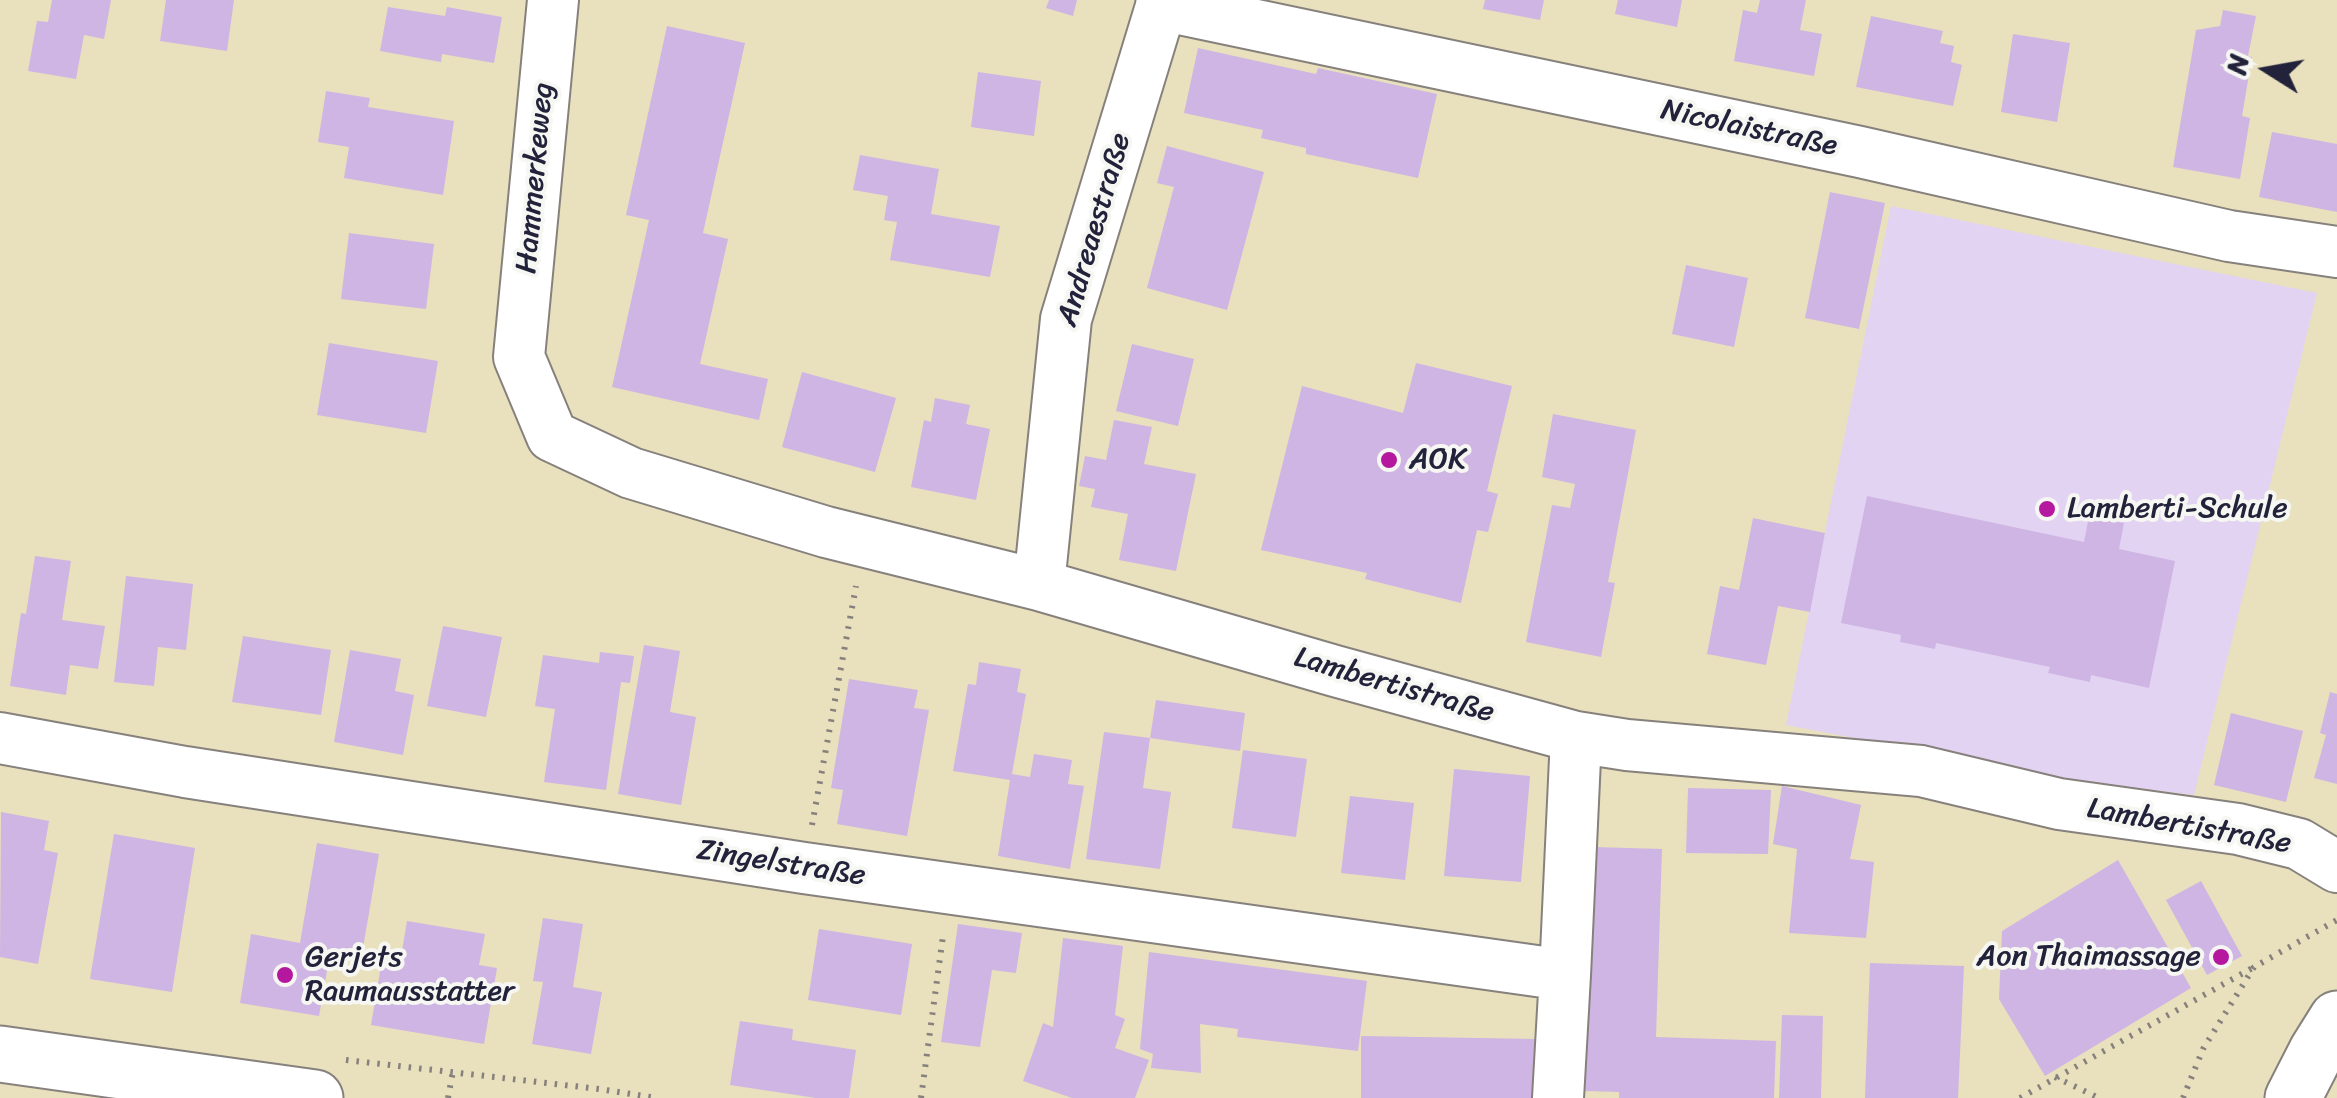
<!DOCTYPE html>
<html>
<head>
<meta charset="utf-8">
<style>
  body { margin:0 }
  #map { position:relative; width:2337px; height:1098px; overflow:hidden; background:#e9e0bd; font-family:Sriracha,sans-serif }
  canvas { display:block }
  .north { position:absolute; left:2217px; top:20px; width:100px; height:100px; -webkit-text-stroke:8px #f6f6f2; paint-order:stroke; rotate:281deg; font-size:28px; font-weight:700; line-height:40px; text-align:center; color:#22223b }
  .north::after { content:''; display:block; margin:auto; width:35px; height:45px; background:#22223b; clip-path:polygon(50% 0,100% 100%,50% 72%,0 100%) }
</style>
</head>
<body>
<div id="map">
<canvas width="2337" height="1098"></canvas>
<div class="north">N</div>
</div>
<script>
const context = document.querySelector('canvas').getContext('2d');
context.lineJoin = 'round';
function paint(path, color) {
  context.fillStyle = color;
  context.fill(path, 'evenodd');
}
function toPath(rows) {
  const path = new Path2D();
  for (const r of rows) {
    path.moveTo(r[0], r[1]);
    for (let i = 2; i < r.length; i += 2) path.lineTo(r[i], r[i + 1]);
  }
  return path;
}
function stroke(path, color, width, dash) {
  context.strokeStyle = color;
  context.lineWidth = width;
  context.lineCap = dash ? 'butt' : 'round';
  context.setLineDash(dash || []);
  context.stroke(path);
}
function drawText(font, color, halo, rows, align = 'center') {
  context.font = font + ' Sriracha,sans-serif';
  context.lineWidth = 8;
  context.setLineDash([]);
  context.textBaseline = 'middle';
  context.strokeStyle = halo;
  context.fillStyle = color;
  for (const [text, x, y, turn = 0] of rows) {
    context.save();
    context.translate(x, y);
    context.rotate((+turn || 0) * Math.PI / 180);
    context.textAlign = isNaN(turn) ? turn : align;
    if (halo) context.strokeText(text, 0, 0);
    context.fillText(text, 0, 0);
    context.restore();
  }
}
const built = toPath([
  [1891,206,2317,293,2194,795,2072,780,1786,725]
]);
const building = toPath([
  [52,0,111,0,104,39,84,35,76,79,28,71,37,21,48,22],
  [166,0,234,0,227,51,160,41],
  [1049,0,1077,0,1073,16,1046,8],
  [1485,0,1544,0,1540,20,1483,9],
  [1618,0,1682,0,1677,27,1615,14],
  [1760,0,1806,0,1800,30,1822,34,1814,76,1734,61,1743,10,1757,13],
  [388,7,445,16,447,7,502,17,494,63,442,54,441,62,380,51],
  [2223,10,2256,16,2248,56,2252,57,2242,116,2250,118,2240,179,2173,167,2196,30,2220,26],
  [1871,16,1943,31,1940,43,1954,46,1951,62,1962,65,1953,106,1856,87],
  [667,26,745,43,703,233,728,239,700,364,768,379,759,420,612,387,649,220,626,215],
  [2013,34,2070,43,2057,122,2001,112],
  [1198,48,1316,74,1318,68,1437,94,1418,178,1306,154,1306,148,1261,138,1263,130,1184,113],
  [978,72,1041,81,1034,136,971,127],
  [326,91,370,98,368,107,454,121,443,195,344,178,349,147,318,142],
  [2272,132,2337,144,2337,212,2259,197],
  [1167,146,1264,172,1227,310,1147,288,1174,187,1157,183],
  [860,155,939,169,931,214,1000,226,990,277,890,260,897,222,884,220,888,196,853,190],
  [1830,192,1885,203,1859,329,1805,318],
  [349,233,434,244,426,309,341,299],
  [1686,265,1748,278,1734,347,1672,334],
  [329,343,438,361,426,433,317,415],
  [1132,344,1194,359,1178,426,1116,411],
  [1416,363,1512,386,1487,491,1498,494,1488,532,1477,530,1461,603,1365,579,1367,573,1261,550,1302,386,1403,413],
  [802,372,896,398,875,472,782,447],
  [935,398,970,405,966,424,990,429,976,500,911,487,924,420,931,422],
  [1553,414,1636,430,1608,582,1615,583,1601,657,1526,642,1552,505,1570,508,1575,484,1542,477],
  [1114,420,1152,427,1144,464,1196,474,1176,571,1119,560,1128,514,1091,507,1095,489,1079,486,1085,456,1106,460],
  [1867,496,2084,542,2089,516,2124,523,2119,549,2175,561,2149,688,2091,675,2090,682,2048,673,2050,667,1936,643,1935,649,1900,642,1901,635,1841,623],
  [1753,518,1825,533,1810,612,1778,606,1766,665,1707,654,1720,586,1739,590],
  [35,556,71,561,62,620,105,626,98,669,70,665,66,695,10,686,21,613,26,614],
  [126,576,193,584,186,650,158,647,154,686,114,682],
  [443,626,502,637,486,717,427,706],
  [243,636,331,650,321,715,232,702],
  [644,645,680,651,670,712,696,717,681,805,618,794],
  [350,650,401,659,395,691,414,695,403,755,334,742],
  [600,652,634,656,630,683,621,682,606,790,544,782,555,709,535,706,543,655,599,663],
  [979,662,1021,669,1017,692,1026,694,1012,774,1030,777,1034,754,1072,760,1068,784,1084,786,1070,869,998,856,1010,780,953,771,968,684,976,685],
  [849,679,918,690,914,708,929,710,907,836,837,824,843,790,831,788],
  [2330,692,2337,694,2337,784,2314,778,2326,735,2320,733],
  [1156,700,1245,713,1240,751,1150,738,1143,788,1171,792,1160,869,1086,859,1104,732,1150,738],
  [2231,713,2303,731,2286,802,2214,785],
  [1243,750,1307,759,1296,837,1232,828],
  [1454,769,1530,776,1521,882,1444,876],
  [1782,786,1861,805,1850,859,1874,862,1866,938,1789,933,1797,849,1773,844],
  [1688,788,1771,790,1768,854,1686,853],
  [1350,796,1414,803,1405,880,1341,873],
  [1,812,49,821,44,850,58,853,38,964,0,957],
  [114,834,195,848,172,992,90,979],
  [317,843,379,854,362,954,331,948,319,1016,240,1003,251,934,300,943],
  [1594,847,1662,849,1656,1037,1776,1041,1774,1098,1619,1098,1619,1092,1585,1091],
  [2118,860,2191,988,2045,1076,1999,999,2002,931],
  [2201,881,2242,956,2207,975,2166,900],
  [543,918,583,924,573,987,602,992,591,1054,532,1044,543,982,533,981],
  [407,921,485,934,479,965,497,968,484,1044,371,1025,384,948,402,951],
  [958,924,1022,933,1016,973,992,970,980,1047,941,1042],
  [819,929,912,944,901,1015,808,1000],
  [1063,938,1123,946,1115,1015,1125,1019,1115,1048,1149,1060,1135,1098,1072,1098,1023,1081,1043,1023,1053,1027],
  [1149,952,1367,981,1358,1051,1237,1037,1238,1029,1200,1024,1201,1073,1151,1068,1153,1054,1140,1049],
  [1870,963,1964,966,1958,1098,1865,1098],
  [1782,1015,1823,1016,1821,1098,1779,1098],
  [740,1021,793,1029,792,1040,856,1050,849,1098,816,1098,730,1085],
  [1361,1036,1537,1039,1536,1098,1361,1098]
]);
const path = toPath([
  [812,825,856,586],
  [346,1060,599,1089,657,1098],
  [2055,1077,2099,1098],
  [448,1098,453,1071],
  [921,1098,943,936],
  [2020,1098,2254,967],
  [2183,1098,2203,1049,2254,967,2337,920]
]);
const minor = toPath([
  [553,0,519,357,552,436,631,473,826,532,1039,585,1335,671,1576,737,1627,745,1921,771,2059,804,2238,829,2299,844,2337,867],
  [1161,5,1860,152,2229,236,2337,252],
  [1039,585,1066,319,1163,0],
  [0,738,185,772,804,868,1565,975,1576,737],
  [1558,1098,1565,975]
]);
const secondary = toPath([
  [2293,1098,2317,1051,2337,1019]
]);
const primary = toPath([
  [0,1054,315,1098]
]);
const markers = [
  [1389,460,10,"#b5179e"],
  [2047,509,10,"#b5179e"],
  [2221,957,10,"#b5179e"],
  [285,975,10,"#b5179e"]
];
const streetNames = [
  ["Nicolaistraße",1749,129,12],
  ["Hammerkeweg",536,178,-85],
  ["Andreaestraße",1095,230,-74],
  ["Lambertistraße",1394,686,16],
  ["Lambertistraße",2189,827,10],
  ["Zingelstraße",781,864,9]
];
const poiNames = [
  ["AOK",1409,460],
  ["Lamberti-Schule",2067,509],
  ["Aon Thaimassage",2201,957,"right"],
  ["Gerjets",305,958],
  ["Raumausstatter",305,992]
];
paint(built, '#e3d3f2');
paint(building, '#cfb5e3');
stroke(minor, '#86817c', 54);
stroke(secondary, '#86817c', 59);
stroke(primary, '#86817c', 59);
stroke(path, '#86817c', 6, [2.5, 8]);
stroke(minor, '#fff', 50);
stroke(secondary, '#fff', 55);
stroke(primary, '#fff', 55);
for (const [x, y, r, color] of markers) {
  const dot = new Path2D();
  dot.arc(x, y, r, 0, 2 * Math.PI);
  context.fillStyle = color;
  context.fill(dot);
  stroke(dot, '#f6f6f2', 4);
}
drawText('30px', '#22223b', '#f6f6f2', streetNames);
drawText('30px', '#22223b', '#f6f6f2', poiNames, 'left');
</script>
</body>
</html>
